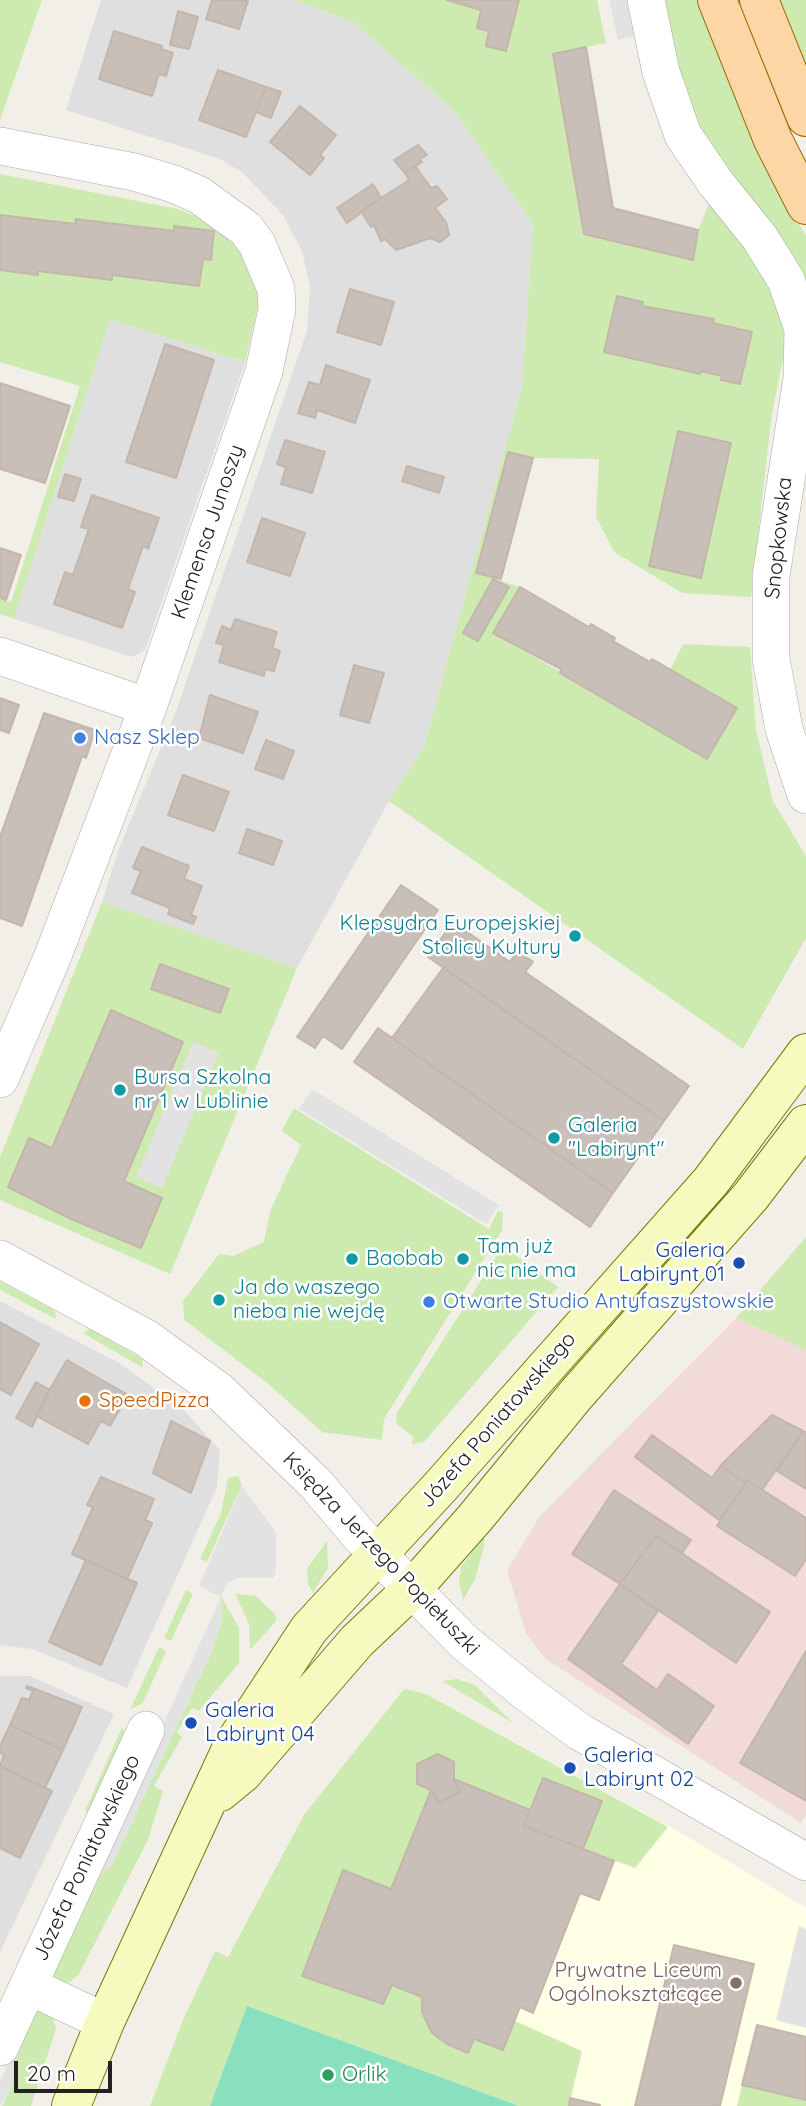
<!DOCTYPE html>
<html>
<head>
<meta charset="utf-8">
<style>
  body { margin:0 }
  #map { position:relative; width:806px; height:2106px; overflow:hidden; background:#f2efe9; font-family:Quicksand,sans-serif }
  canvas { display:block }
  .scale { position:absolute; left:14px; top:2061px; width:98px; height:32px; box-sizing:border-box; border:4px solid #222; border-top:0; padding-left:9px; font-size:21px; line-height:24px; white-space:nowrap; color:#222; -webkit-text-stroke:5px #fff; paint-order:stroke }
</style>
</head>
<body>
<div id="map">
<canvas width="806" height="2106"></canvas>
<div class="scale">20 m</div>
</div>
<script>
const context = document.querySelector('canvas').getContext('2d');
context.lineJoin = 'round';
function paint(path, color) {
  context.fillStyle = color;
  context.fill(path, 'evenodd');
}
function toPath(rows) {
  const path = new Path2D();
  for (const r of rows) {
    path.moveTo(r[0], r[1]);
    for (let i = 2; i < r.length; i += 2) path.lineTo(r[i], r[i + 1]);
  }
  return path;
}
function stroke(path, color, width, dash) {
  context.strokeStyle = color;
  context.lineWidth = width;
  context.lineCap = dash ? 'butt' : 'round';
  context.setLineDash(dash || []);
  context.stroke(path);
}
function drawText(font, color, halo, rows, align = 'center') {
  context.font = font + ' Quicksand,sans-serif';
  context.lineWidth = 5;
  context.setLineDash([]);
  context.textBaseline = 'middle';
  context.strokeStyle = halo;
  context.fillStyle = color;
  for (const [text, x, y, turn = 0] of rows) {
    context.save();
    context.translate(x, y);
    context.rotate((+turn || 0) * Math.PI / 180);
    context.textAlign = isNaN(turn) ? turn : align;
    if (halo) context.strokeText(text, 0, 0);
    context.fillText(text, 0, 0);
    context.restore();
  }
}
const residential = toPath([
  [101,0,295,0,352,22,452,108,533,224,522,387,424,747,389,801,297,968,102,902,118,851,176,711,307,331,310,287,302,251,283,215,243,173,220,159,66,110],
  [110,320,245,362,145,650,132,657,14,619],
  [0,1301,119,1363,182,1408,220,1450,217,1487,127,1688,32,1649,0,1645],
  [0,1676,30,1676,114,1714,0,1952]
]);
const commercial = toPath([
  [736,1318,806,1350,806,1815,801,1823,544,1658,526,1633,507,1570,540,1516]
]);
const education = toPath([
  [426,1694,688,1837,806,1908,806,2106,569,2106,278,1986]
]);
const grass = toPath([
  [0,0,42,0,0,120],
  [295,0,447,0,481,10,489,31,486,46,506,51,519,0,597,0,606,43,553,54,584,234,693,259,698,230,709,204,738,237,774,293,789,330,772,413,751,597,682,593,614,552,596,517,599,459,533,458,508,452,476,572,520,587,494,633,707,758,736,708,670,670,683,644,750,647,756,730,773,801,806,856,806,938,743,1049,389,801,424,747,522,387,533,224,452,108,352,22],
  [660,0,699,0,747,127,774,186,806,235,806,295,686,111],
  [777,0,806,0,806,71],
  [0,174,178,209,203,219,228,236,246,260,256,283,258,306,245,362,110,320,14,619,0,614,0,599,11,602,80,386,0,362],
  [102,902,297,968,170,1274,0,1200,0,1157],
  [294,1108,489,1229,498,1211,503,1213,502,1230,384,1419,382,1440,322,1432,266,1382,184,1320,183,1301,219,1254,233,1256,264,1242,270,1211,301,1145,282,1131],
  [806,1237,806,1350,736,1318],
  [503,1246,558,1287,424,1442,412,1444,413,1437,397,1424,396,1414],
  [0,1281,55,1311,56,1319,0,1290],
  [90,1329,142,1359,143,1368,83,1333],
  [238,1476,242,1485,207,1562,200,1559,221,1513,228,1478],
  [484,1536,484,1547,475,1579,463,1600,459,1581,461,1567],
  [327,1541,328,1568,313,1593,308,1584,307,1569],
  [186,1590,193,1594,171,1641,164,1638],
  [235,1594,256,1596,276,1615,276,1621,250,1650,249,1624],
  [221,1596,239,1628,239,1663,199,1711,192,1708,177,1732,182,1737,154,1786,163,1791,148,1840,79,1974,70,1982,60,1983,53,1979,52,1969,91,1883,113,1863,211,1653,222,1622],
  [159,1647,166,1651,143,1703,130,1710],
  [457,1679,475,1685,513,1723,442,1681],
  [404,1689,426,1694,668,1827,635,1868,583,1849,602,1800,543,1778,530,1810,455,1780,430,1791,391,1889,344,1870,303,1976,383,2004,392,1985,422,1997,422,2012,432,2033,468,2053,474,2039,503,2050,515,2021,582,2051,569,2106,519,2106,247,2006,210,2106,150,2106,183,2020,215,1951,228,1957,304,1815],
  [122,1727,126,1736,92,1814,85,1811],
  [36,2010,52,2013,56,2029,31,2106,2,2106,14,2080,13,2053],
  [742,2085,806,2100,806,2106,737,2106]
]);
const pitch = toPath([
  [247,2006,519,2106,210,2106]
]);
const parking = toPath([
  [609,0,627,0,635,36,618,40],
  [193,1042,219,1053,162,1188,136,1177],
  [312,1089,499,1205,486,1224,299,1109],
  [242,1486,276,1532,276,1572,273,1578,238,1578,227,1583,221,1597,222,1622,211,1653,113,1863,91,1883,221,1597,199,1586],
  [799,1926,806,1929,806,2028,776,2020],
  [13,2053,14,2080,0,2106,0,2081]
]);
const building = toPath([
  [212,0,248,1,239,29,206,19,212,0],
  [447,0,519,0,506,51,486,46,489,31,477,28,481,10,447,0],
  [178,11,198,17,189,49,170,45,178,11],
  [114,31,162,46,161,49,173,53,166,76,159,74,152,96,99,79,114,31],
  [586,47,613,208,698,230,693,260,584,234,553,54,586,47],
  [218,70,266,87,246,137,199,120,218,70],
  [266,87,281,92,271,118,256,112,266,87],
  [300,106,336,135,320,155,324,158,310,175,270,142,300,106],
  [418,145,427,155,420,159,422,162,405,173,394,160,418,145],
  [416,167,431,188,437,186,447,199,435,208,446,222,449,235,440,242,430,238,396,250,385,239,381,241,374,225,371,227,361,211,409,180,405,173,416,167],
  [373,184,381,198,347,223,337,208,373,184],
  [0,215,75,224,76,219,174,231,174,226,214,231,211,260,203,259,199,286,112,275,112,280,38,271,38,275,0,270,0,215],
  [350,289,394,302,381,345,337,332,350,289],
  [617,296,643,302,642,306,714,319,713,323,752,332,740,384,721,380,722,376,701,371,700,374,604,352,617,296],
  [165,344,214,360,176,478,126,462,165,344],
  [326,365,370,380,355,423,317,410,315,418,298,413,309,382,320,385,326,365],
  [0,383,70,406,45,483,0,469,0,383],
  [678,431,731,443,701,578,649,566,678,431],
  [285,440,325,452,312,493,281,484,286,467,277,464,285,440],
  [508,452,533,458,501,579,476,573,508,452],
  [407,466,444,477,439,493,402,481,407,466],
  [65,474,81,479,74,501,58,497,65,474],
  [92,495,159,518,148,549,143,546,128,589,135,592,122,628,54,604,65,572,73,575,89,529,81,527,92,495],
  [262,518,305,533,290,576,247,562,262,518],
  [0,548,21,555,6,600,0,598,0,548],
  [493,579,509,587,478,641,463,633,493,579],
  [520,587,589,627,591,624,615,638,613,641,650,662,652,659,737,708,707,759,560,673,561,669,493,633,520,587],
  [235,619,277,632,272,648,280,651,274,671,265,669,264,676,219,662,224,645,216,643,222,626,231,630,235,619],
  [354,665,384,673,369,723,340,715,354,665],
  [210,695,258,712,243,753,199,738,210,695],
  [0,698,19,705,9,733,0,730,0,698],
  [44,713,95,730,86,758,82,756,22,926,0,918,0,837,44,713],
  [266,740,294,751,283,779,255,769,266,740],
  [183,775,229,792,214,831,168,815,183,775],
  [247,829,282,841,273,865,239,853,247,829],
  [142,847,189,866,184,879,202,886,191,915,196,917,193,924,168,914,170,908,132,893,141,871,133,868,142,847],
  [401,885,438,910,342,1049,323,1036,315,1048,297,1037,401,885],
  [453,922,510,962,518,951,533,962,525,972,689,1086,664,1121,428,957,453,922],
  [160,964,229,989,220,1013,151,989,160,964],
  [443,968,664,1121,613,1193,392,1038,443,968],
  [111,1010,183,1042,124,1181,162,1198,141,1248,71,1219,8,1187,29,1138,52,1148,111,1010],
  [378,1028,613,1193,590,1227,354,1062,378,1028],
  [0,1322,39,1344,11,1395,0,1389,0,1322],
  [67,1360,128,1395,110,1426,101,1421,88,1444,35,1415,67,1360],
  [36,1382,50,1390,32,1427,16,1418,36,1382],
  [772,1415,803,1431,762,1490,747,1480,746,1484,721,1465,772,1415],
  [171,1421,210,1441,191,1493,153,1473,171,1421],
  [803,1431,806,1433,806,1489,777,1471,803,1431],
  [652,1435,712,1478,721,1465,746,1484,719,1520,635,1457,652,1435],
  [101,1477,154,1499,145,1520,152,1523,127,1579,72,1554,93,1507,87,1505,101,1477],
  [747,1480,806,1518,806,1559,795,1576,717,1526,747,1480],
  [614,1490,691,1540,682,1553,656,1536,620,1584,572,1554,614,1490],
  [656,1536,770,1612,736,1663,620,1584,656,1536],
  [86,1560,137,1583,101,1665,49,1642,86,1560],
  [620,1584,658,1611,621,1664,657,1690,668,1674,714,1706,688,1744,568,1659,620,1584],
  [806,1651,806,1801,740,1763,806,1651],
  [27,1686,82,1707,63,1750,10,1725,22,1698,29,1700,33,1691,26,1688,27,1686],
  [10,1725,63,1750,45,1788,0,1766,4,1755,0,1753,0,1746,10,1725],
  [438,1754,454,1762,454,1779,460,1792,439,1803,431,1790,417,1784,417,1764,438,1754],
  [0,1767,52,1791,20,1858,0,1848,0,1767],
  [543,1778,602,1801,583,1849,524,1826,543,1778],
  [454,1779,530,1810,524,1826,614,1861,599,1900,580,1893,533,2013,520,2007,503,2050,474,2039,468,2053,447,2044,432,2033,422,2012,422,1997,392,1985,383,2004,302,1976,343,1870,391,1889,431,1790,439,1803,460,1792,454,1779],
  [674,1945,754,1964,720,2106,635,2106,674,1945],
  [757,2025,806,2037,806,2100,742,2085,757,2025],
  [570,2098,600,2105,599,2106,569,2106,570,2098]
]);
const street = toPath([
  [646,0,661,72,683,135,715,182,760,238,786,280,803,329,802,378,771,576,771,659,784,729,806,795],
  [0,146,134,172,174,184,199,195,246,229,257,244,276,289,277,309,264,371,148,707,52,958,0,1079],
  [0,656,148,707],
  [0,1259,146,1338,219,1391,315,1483,360,1536,464,1642,527,1693,580,1732,806,1862],
  [29,1986,105,2022],
  [0,2047,146,1730]
]);
const secondary = toPath([
  [220,1792,243,1773,357,1641,413,1588,475,1518,574,1397,751,1196,806,1124],
  [71,2106,105,2022,233,1745,309,1629,441,1486,711,1181,806,1053]
]);
const primary = toPath([
  [717,0,773,140,806,205],
  [759,0,806,117]
]);
const markers = [
  [80,738,7,"#3f7fe0"],
  [575,936,7,"#0f9aa8"],
  [120,1090,7,"#0f9aa8"],
  [554,1138,7,"#0f9aa8"],
  [352,1259,7,"#0f9aa8"],
  [463,1259,7,"#0f9aa8"],
  [739,1263,7,"#1a4fb4"],
  [219,1300,7,"#0f9aa8"],
  [429,1302,7,"#3f7fe0"],
  [85,1401,7,"#e8710a"],
  [191,1723,7,"#1a4fb4"],
  [570,1768,7,"#1a4fb4"],
  [736,1983,7,"#8d6e63"],
  [328,2075,7,"#2e9e5b"]
];
const streetNames = [
  ["Klemensa Junoszy",208,532,-71],
  ["Snopkowska",779,538,-84],
  ["Józefa Poniatowskiego",498,1420,-49],
  ["Księdza Jerzego Popiełuszki",381,1554,46],
  ["Józefa Poniatowskiego",87,1858,-65]
];
const shopNames = [
  ["Nasz Sklep",94,738],
  ["Otwarte Studio Antyfaszystowskie",443,1302]
];
const cultureNames = [
  ["Klepsydra Europejskiej",561,924,"right"],
  ["Stolicy Kultury",561,948,"right"],
  ["Bursa Szkolna",134,1078],
  ["nr 1 w Lublinie",134,1102],
  ["Galeria",568,1126],
  ["\"Labirynt\"",568,1150],
  ["Tam już",477,1247],
  ["nic nie ma",477,1271],
  ["Baobab",366,1259],
  ["Ja do waszego",233,1288],
  ["nieba nie wejdę",233,1312]
];
const transitNames = [
  ["Galeria",725,1251,"right"],
  ["Labirynt 01",725,1275,"right"],
  ["Galeria",205,1711],
  ["Labirynt 04",205,1735],
  ["Galeria",584,1756],
  ["Labirynt 02",584,1780]
];
const foodNames = [
  ["SpeedPizza",99,1401]
];
const educationNames = [
  ["Prywatne Liceum",722,1971],
  ["Ogólnokształcące",722,1995]
];
const leisureNames = [
  ["Orlik",342,2075]
];
paint(residential, '#e0dfdf');
paint(commercial, '#f2dad9');
paint(education, '#ffffe5');
paint(grass, '#cdebb0');
paint(pitch, '#88e0be');
paint(parking, '#e2e2e2');
paint(building, '#c7bfb8');
stroke(building, '#c4b6ab', 2);
stroke(street, '#a9a9a9', 38);
stroke(secondary, '#707d05', 40);
stroke(primary, '#a06b00', 40);
stroke(street, '#fff', 37);
stroke(secondary, '#f7fabf', 38);
stroke(primary, '#fcd6a4', 38);
for (const [x, y, r, color] of markers) {
  const dot = new Path2D();
  dot.arc(x, y, r, 0, 2 * Math.PI);
  context.fillStyle = color;
  context.fill(dot);
  stroke(dot, '#fff', 2.5);
}
drawText('21px', '#222', '#fff', streetNames);
drawText('21px', '#366cbe', '#fff', shopNames, 'left');
drawText('21px', '#0d838f', '#fff', cultureNames, 'left');
drawText('21px', '#164399', '#fff', transitNames, 'left');
drawText('21px', '#c56008', '#fff', foodNames, 'left');
drawText('21px', '#785e54', '#fff', educationNames, 'right');
drawText('21px', '#27864d', '#fff', leisureNames, 'left');
</script>
</body>
</html>
